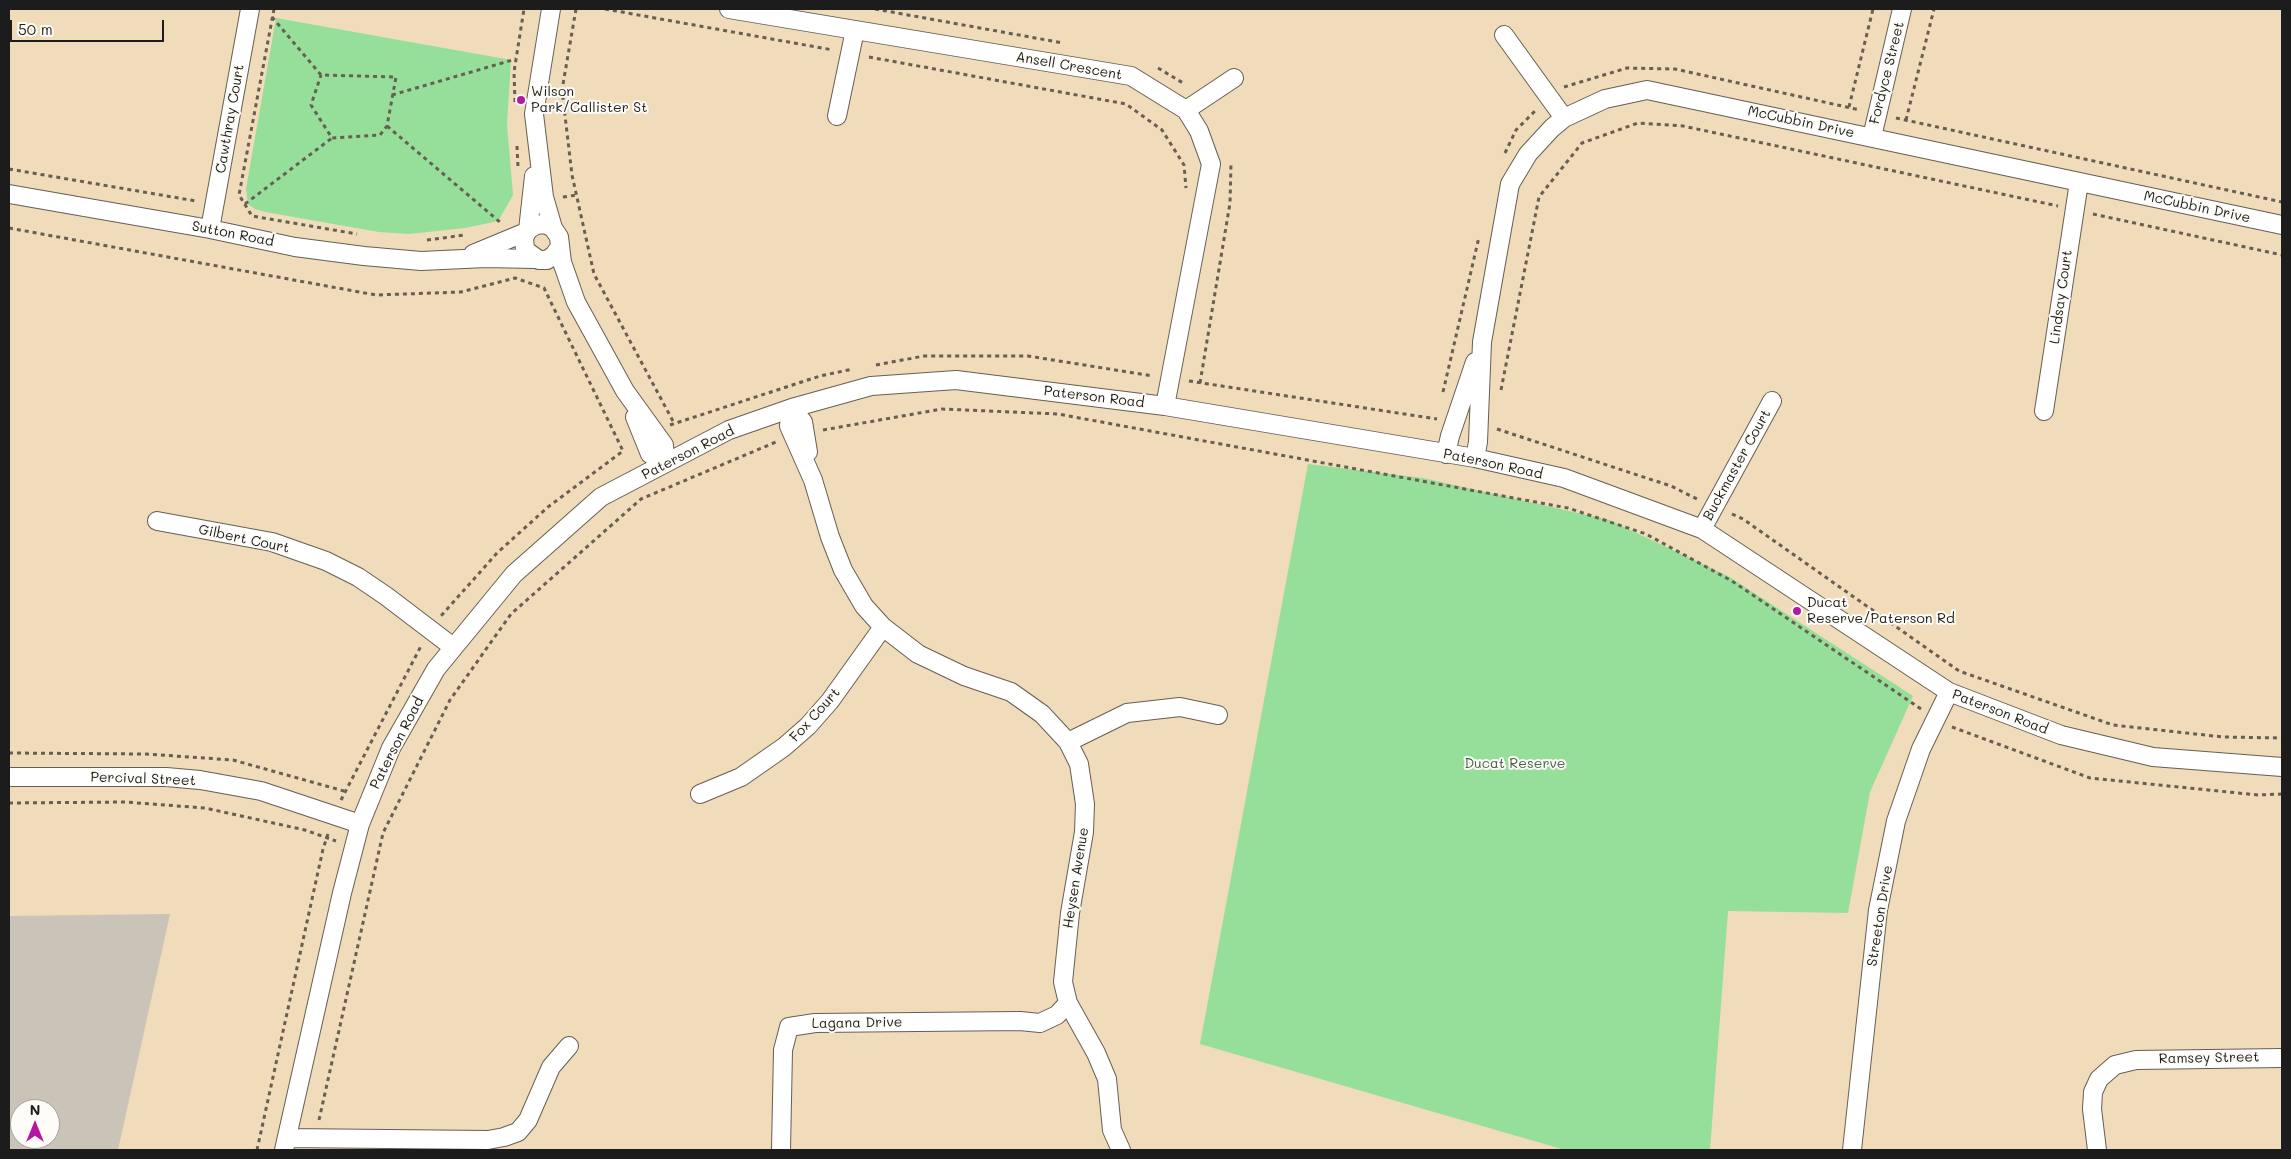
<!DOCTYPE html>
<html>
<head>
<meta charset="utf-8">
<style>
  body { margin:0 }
  #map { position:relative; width:2291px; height:1159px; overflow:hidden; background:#f0dbba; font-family:Mali,sans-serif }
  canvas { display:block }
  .frame { position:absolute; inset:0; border:10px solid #1c1c1c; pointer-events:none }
  .north { position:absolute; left:10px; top:1099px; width:50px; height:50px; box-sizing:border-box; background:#fdfcf7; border:1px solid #a3a29f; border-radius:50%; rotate:0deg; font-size:14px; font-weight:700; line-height:20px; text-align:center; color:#1c1c1c }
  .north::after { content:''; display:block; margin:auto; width:18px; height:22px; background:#b5179e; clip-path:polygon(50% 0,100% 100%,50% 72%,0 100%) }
  .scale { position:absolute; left:10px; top:20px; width:154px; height:22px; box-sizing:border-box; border:2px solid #1c1c1c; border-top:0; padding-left:6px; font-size:15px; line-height:18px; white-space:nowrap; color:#1c1c1c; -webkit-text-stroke:4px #fdfcf7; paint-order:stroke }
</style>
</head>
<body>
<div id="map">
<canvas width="2291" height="1159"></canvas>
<div class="frame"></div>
<div class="north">N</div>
<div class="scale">50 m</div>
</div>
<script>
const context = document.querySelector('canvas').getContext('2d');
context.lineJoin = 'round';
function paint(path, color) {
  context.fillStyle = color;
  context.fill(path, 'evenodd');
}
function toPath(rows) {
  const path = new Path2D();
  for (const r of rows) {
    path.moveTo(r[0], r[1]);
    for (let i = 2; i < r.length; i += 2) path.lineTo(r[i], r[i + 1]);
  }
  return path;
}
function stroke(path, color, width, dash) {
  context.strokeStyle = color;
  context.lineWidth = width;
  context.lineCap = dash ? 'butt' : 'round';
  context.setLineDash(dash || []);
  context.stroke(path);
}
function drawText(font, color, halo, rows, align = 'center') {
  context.font = font + ' Mali,sans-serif';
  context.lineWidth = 4;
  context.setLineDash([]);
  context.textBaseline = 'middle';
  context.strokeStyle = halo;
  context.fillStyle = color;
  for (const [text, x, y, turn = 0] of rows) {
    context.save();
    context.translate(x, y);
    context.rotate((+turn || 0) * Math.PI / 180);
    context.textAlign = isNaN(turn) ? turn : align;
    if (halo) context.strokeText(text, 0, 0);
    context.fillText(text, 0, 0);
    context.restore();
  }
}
const industrial = toPath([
  [170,914,118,1150,9,1150,9,916],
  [20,1109,50,1109,50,1139,20,1139]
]);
const green = toPath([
  [276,18,511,60,507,124,513,195,500,218,494,222,465,228,409,234,379,232,265,212,255,209,248,204,246,189],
  [1308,464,1423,478,1609,520,1728,576,1913,696,1870,792,1848,913,1728,911,1710,1150,1565,1150,1200,1044]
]);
const path = toPath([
  [274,9,239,195,252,216,357,234],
  [576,9,562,90,572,175,594,274,674,423],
  [605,9,833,50],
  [875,9,1063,43],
  [272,17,321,75,396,77,387,126,380,135,332,138,311,105,321,75],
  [869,57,1126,104,1162,130,1184,165,1186,188],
  [1158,68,1183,83],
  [1564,87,1627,68,1675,69,1860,110],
  [392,95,516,59],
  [515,102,514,72,524,9],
  [1849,107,1873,9],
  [1896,118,2282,202],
  [1906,120,1934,9],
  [387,126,501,223],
  [517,146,518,167],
  [1505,153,1516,130,1536,110],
  [9,169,196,201],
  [563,197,577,195],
  [245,204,332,138],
  [2093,214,2282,255],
  [9,228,376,295,461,292,515,278,544,288,623,451,548,507,497,553,441,616],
  [427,240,465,235],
  [876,365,924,356,1028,356,1153,376],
  [1189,381,1437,419],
  [1200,383,1230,203,1231,164],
  [1501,390,1539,197,1582,143,1638,123,1683,126,2058,206],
  [1443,392,1479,237],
  [670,425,820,376,853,369],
  [1497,429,1671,486,1699,500],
  [823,430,942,409,1058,414,1568,508,1646,534,1732,581,1921,709],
  [1732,514,1743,519,1959,671,2113,725,2223,737,2282,738],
  [1952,727,2090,778,2258,795,2282,794],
  [9,753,146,754,233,760,344,791],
  [341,800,421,646],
  [9,803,125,802,205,808,305,830,336,841],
  [319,1120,383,833,450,700,511,614,641,499,776,442],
  [257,1150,323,849,329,831]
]);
const street = toPath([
  [551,9,534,114,544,197,553,228,559,237,562,262,576,302,625,391,664,445,665,463],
  [729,9,1131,76,1186,110,1199,131,1211,164,1165,406],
  [1504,35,1564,118],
  [1186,110,1234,78],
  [837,116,855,30],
  [1872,137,1902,9],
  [9,194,210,229,295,247,364,256,421,261,486,258,534,259],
  [553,228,545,224,536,225,528,230,524,238,525,250,539,260,547,260,554,255,559,248],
  [210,229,250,9],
  [528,230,534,176],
  [473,254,526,232],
  [792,408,789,426,813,480,830,537,843,570,864,606,883,627,918,654,964,676,1011,692,1042,714,1068,742,1079,764,1085,804,1084,832,1070,913,1063,982,1068,1003,1096,1053,1107,1079,1112,1130,1121,1150],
  [792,408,803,422,808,452],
  [2044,411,2079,182],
  [635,417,650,454,665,463],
  [1446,454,1450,436,1475,362],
  [1475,458,1478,442,1482,342,1510,184,1528,154,1552,128,1564,118,1605,99,1647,90,2282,225],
  [157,521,272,542,326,561,358,577,386,596,453,647],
  [1702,529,1772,401],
  [1068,742,1127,713,1180,707,1218,715],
  [9,777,166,777,200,780,261,791,360,824],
  [700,794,741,777,784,747,808,726,830,701,883,627],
  [287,1138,488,1140,504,1137,518,1132,528,1120,551,1067,569,1046],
  [284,1150,342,893,360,824,391,748,436,669,514,574,601,497,729,430,792,408,871,386,956,380,1165,406,1475,458,1564,478,1702,529,1949,692,2061,735,2153,757,2282,767],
  [781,1150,783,1050,789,1027,815,1023,1020,1021,1040,1023,1057,1015,1068,1003],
  [1852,1150,1878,910,1896,821,1921,749,1949,692],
  [2097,1150,2092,1109,2093,1092,2099,1079,2115,1065,2136,1060,2282,1058]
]);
const markers = [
  [521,100,5,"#b5179e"],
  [1797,611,5,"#b5179e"]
];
const streetNames = [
  ["Ansell Crescent",1069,66,10],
  ["Fordyce Street",1887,73,-76],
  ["Cawthray Court",230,119,-80],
  ["McCubbin Drive",1801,122,12],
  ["McCubbin Drive",2197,207,12],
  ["Sutton Road",233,234,11],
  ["Lindsay Court",2061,297,-82],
  ["Paterson Road",1094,397,7],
  ["Paterson Road",688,453,-27],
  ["Paterson Road",1493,464,12],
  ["Buckmaster Court",1737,465,-61],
  ["Gilbert Court",244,539,12],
  ["Paterson Road",2000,712,21],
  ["Fox Court",815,715,-48],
  ["Paterson Road",397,743,-63],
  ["Percival Street",143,779,2],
  ["Heysen Avenue",1076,878,-81],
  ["Streeton Drive",1880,916,-81],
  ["Lagana Drive",857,1023,-1],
  ["Ramsey Street",2209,1058,-1]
];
const poiNames = [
  ["Wilson",531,92],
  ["Park/Callister St",531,108],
  ["Ducat",1807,603],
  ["Reserve/Paterson Rd",1807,619]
];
const parkNames = [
  ["Ducat Reserve",1515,764]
];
paint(industrial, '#c9c3b8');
paint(green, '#96df9a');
stroke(street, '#665f53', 20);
stroke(path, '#665f53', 3, [4, 4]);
stroke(street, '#fff', 18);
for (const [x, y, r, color] of markers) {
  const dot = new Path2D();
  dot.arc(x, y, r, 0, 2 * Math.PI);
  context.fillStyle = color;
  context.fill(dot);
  stroke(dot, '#fdfcf7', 2);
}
drawText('14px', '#1c1c1c', '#fdfcf7', streetNames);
drawText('14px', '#1c1c1c', '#fdfcf7', poiNames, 'left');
drawText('14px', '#476048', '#fdfcf7', parkNames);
</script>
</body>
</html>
